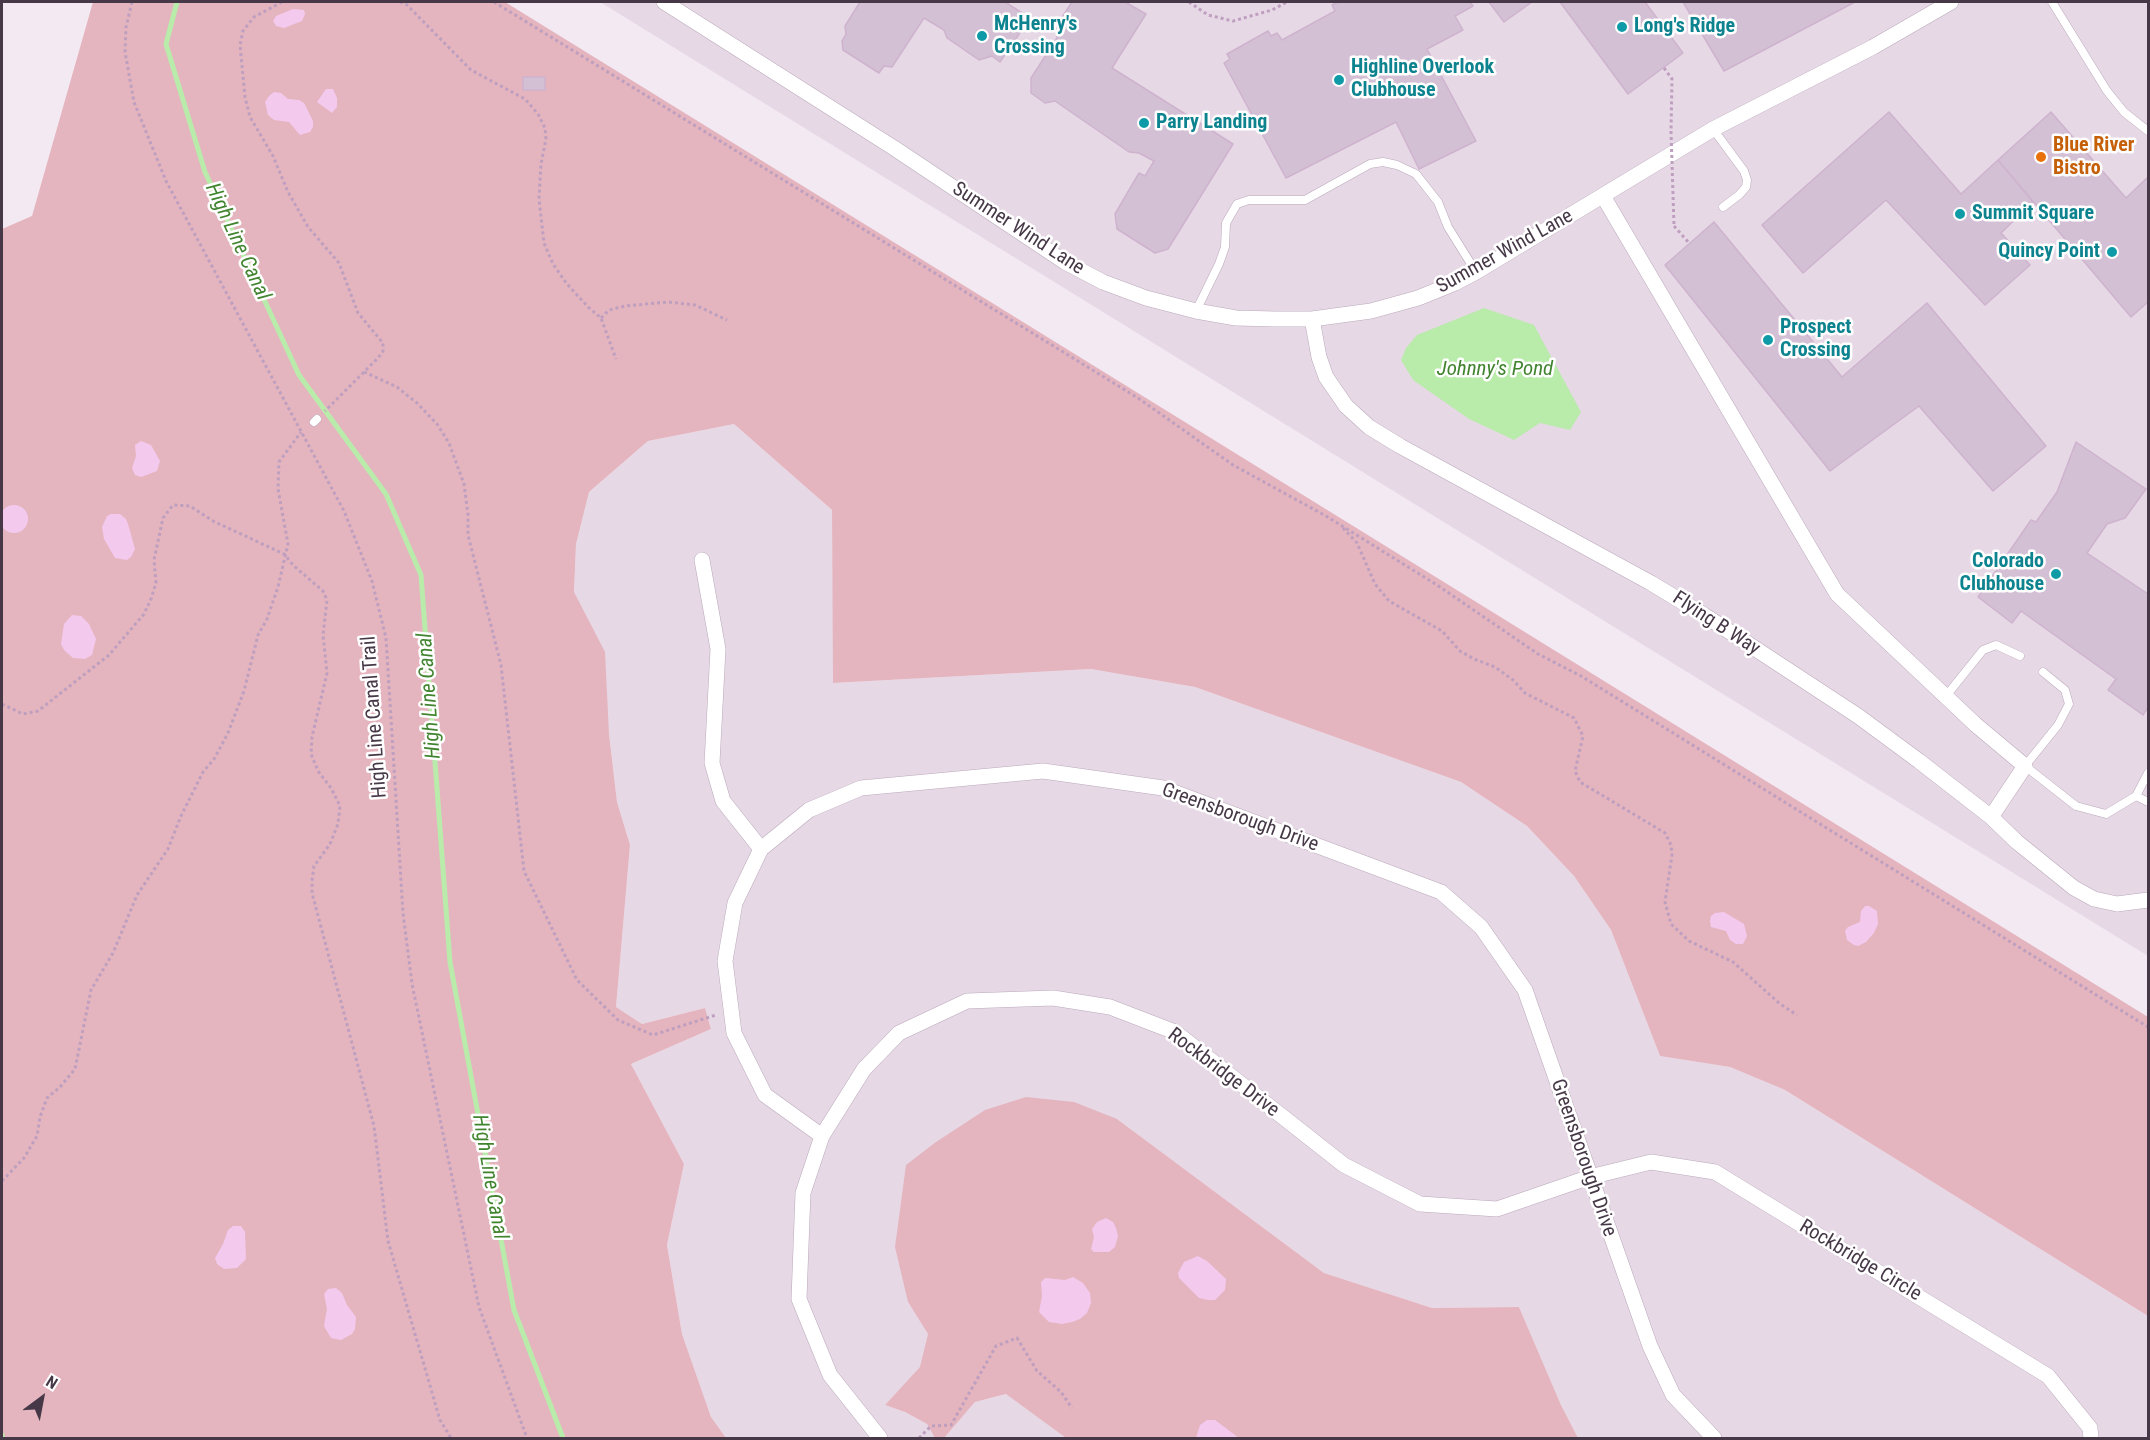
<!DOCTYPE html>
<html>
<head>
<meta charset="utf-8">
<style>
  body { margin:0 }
  #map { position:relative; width:2150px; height:1440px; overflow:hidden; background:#f3e9f3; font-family:"Roboto Condensed",sans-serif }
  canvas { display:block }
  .frame { position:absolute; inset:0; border:3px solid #463847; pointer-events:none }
  .north { position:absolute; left:12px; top:1368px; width:60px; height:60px; -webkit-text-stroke:4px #fff; paint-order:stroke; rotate:32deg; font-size:16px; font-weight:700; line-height:24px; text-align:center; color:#463847 }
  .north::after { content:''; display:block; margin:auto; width:21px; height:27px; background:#463847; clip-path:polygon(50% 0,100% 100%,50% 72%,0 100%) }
</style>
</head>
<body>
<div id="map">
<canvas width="2150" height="1440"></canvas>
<div class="frame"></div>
<div class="north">N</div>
</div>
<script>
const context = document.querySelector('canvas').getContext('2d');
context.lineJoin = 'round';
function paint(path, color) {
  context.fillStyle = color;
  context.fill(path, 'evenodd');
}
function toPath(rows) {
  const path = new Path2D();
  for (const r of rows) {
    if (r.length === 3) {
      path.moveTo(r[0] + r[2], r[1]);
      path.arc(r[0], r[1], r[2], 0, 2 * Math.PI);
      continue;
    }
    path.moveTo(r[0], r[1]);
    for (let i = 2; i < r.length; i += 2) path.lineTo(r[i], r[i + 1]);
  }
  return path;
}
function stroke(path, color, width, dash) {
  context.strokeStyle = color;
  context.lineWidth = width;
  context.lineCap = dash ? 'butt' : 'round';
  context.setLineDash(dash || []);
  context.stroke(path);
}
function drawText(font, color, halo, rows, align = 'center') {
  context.font = font + ' "Roboto Condensed",sans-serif';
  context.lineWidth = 5;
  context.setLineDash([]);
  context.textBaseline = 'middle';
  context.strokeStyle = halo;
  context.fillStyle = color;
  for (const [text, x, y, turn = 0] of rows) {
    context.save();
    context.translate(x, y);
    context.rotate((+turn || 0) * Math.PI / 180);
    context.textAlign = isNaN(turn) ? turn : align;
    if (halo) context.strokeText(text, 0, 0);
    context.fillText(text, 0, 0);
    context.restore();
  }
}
const residential = toPath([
  [600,2,2148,2,2148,956],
  [734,424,832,510,834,683,1091,669,1195,687,1461,782,1527,826,1574,876,1611,930,1660,1056,1730,1067,1785,1090,2148,1316,2148,1438,1578,1438,1561,1405,1519,1307,1432,1308,1324,1273,1117,1119,908,1302,928,1334,921,1367,885,1405,905,1412,927,1424,935,1438,726,1438,711,1417,682,1334,667,1245,684,1164,631,1064,711,1029,705,1008,642,1024,616,1007,630,845,617,802,609,734,574,593,576,544,589,492,648,441],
  [1007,1394,1066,1438,944,1438,975,1402]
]);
const green = toPath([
  [93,2,505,2,2148,1017,2148,1316,1785,1090,1730,1067,1660,1056,1611,930,1574,876,1527,826,1461,782,1195,687,1091,669,833,683,832,510,734,424,648,441,589,492,576,544,574,592,605,652,609,734,617,802,630,845,616,1007,642,1024,705,1008,711,1029,631,1064,684,1164,667,1245,682,1334,711,1417,726,1438,2,1438,2,229,32,216],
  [1026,1097,1074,1102,1117,1119,1324,1273,1432,1308,1519,1307,1561,1405,1578,1438,1066,1438,1006,1394,975,1402,944,1438,935,1438,927,1424,905,1412,885,1405,920,1367,928,1334,908,1302,895,1247,906,1165,936,1142,985,1110]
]);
const sand = toPath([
  [293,9,304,10,305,14,302,21,284,28,276,26,273,21,276,16],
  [326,89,333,89,337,98,337,107,332,113,317,102],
  [274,92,281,93,288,99,299,100,304,103,313,121,313,127,310,132,300,135,289,122,274,120,268,115,265,102,269,96],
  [141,441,151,445,160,461,157,471,141,477,135,475,132,468,136,456,135,445],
  [14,519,14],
  [111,514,120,514,126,519,128,524,135,549,131,557,127,560,115,558,104,539,102,527,107,516],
  [72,615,81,616,89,624,96,639,92,655,85,659,73,658,64,650,61,644,64,624],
  [1865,906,1869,906,1877,911,1878,924,1874,933,1866,942,1858,946,1854,945,1847,940,1845,931,1848,927,1860,922,1861,911],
  [1724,912,1744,924,1747,936,1743,944,1736,944,1730,940,1726,931,1711,927,1710,921,1711,916,1715,913],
  [1106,1218,1113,1222,1116,1228,1118,1236,1115,1247,1109,1252,1094,1252,1091,1249,1094,1237,1092,1229,1097,1222],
  [233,1226,241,1226,245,1232,246,1259,237,1268,224,1269,217,1264,215,1258,223,1244,228,1230],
  [1198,1256,1207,1261,1226,1279,1225,1290,1215,1300,1208,1300,1199,1298,1179,1278,1178,1273,1184,1262],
  [1073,1277,1083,1283,1090,1293,1091,1303,1087,1313,1080,1319,1072,1322,1062,1324,1049,1322,1039,1312,1042,1296,1041,1282,1045,1278,1065,1280],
  [336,1288,342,1293,347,1305,356,1317,355,1329,352,1334,341,1340,331,1338,324,1326,327,1309,324,1294,328,1289],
  [1207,1420,1215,1420,1239,1438,1196,1438,1200,1425]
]);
const water = toPath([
  [1484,308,1534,325,1581,412,1570,430,1540,423,1514,440,1469,419,1413,380,1401,360,1406,348,1417,335]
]);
const stream = toPath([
  [177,2,166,44,205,172,299,375,386,494,421,575,450,962,514,1310,563,1438],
  [2,1435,2,1438]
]);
const building = toPath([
  [860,2,1005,2,1030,18,1000,62,992,56,979,60,947,38,944,30,924,18,892,67,884,66,879,73,843,50,842,41,846,34,845,26,860,2],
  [1072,2,1125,2,1146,14,1112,68,1233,144,1168,249,1155,253,1117,229,1115,214,1139,173,1145,176,1154,161,1139,153,1129,152,1055,101,1045,103,1031,93,1031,78,1057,38,1057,25,1072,2],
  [1338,2,1470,2,1473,6,1455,16,1463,30,1427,49,1476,141,1419,169,1396,122,1286,178,1224,63,1230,59,1227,54,1268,31,1271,36,1277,33,1282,40,1335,11,1332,5,1338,2],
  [1489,2,1532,2,1504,22,1489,2],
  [1560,2,1645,2,1683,53,1628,94,1560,2],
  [1683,2,1855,2,1724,71,1683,2],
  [523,77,545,77,545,90,523,90,523,77],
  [1889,112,1961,194,1998,160,2033,202,2001,233,2030,265,1985,305,1886,200,1803,273,1762,225,1889,112],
  [2051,112,2126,198,2148,177,2148,302,2131,317,1998,160,2051,112],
  [1714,222,1842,377,1927,303,2046,446,1993,491,1919,406,1830,471,1665,265,1714,222],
  [2076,442,2146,489,2125,518,2107,524,2087,553,2148,594,2148,707,2143,715,2108,690,2116,679,2021,611,2012,623,1978,597,2031,520,2036,522,2057,492,2076,442]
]);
const path = toPath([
  [132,2,126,27,125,52,134,102,166,181,344,511,372,581,386,638,403,913,412,984,479,1307,527,1438],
  [282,2,254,17,243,31,240,45,245,97,250,117,273,156,288,192,308,227,339,263,358,313,383,343,383,351,378,358,325,411],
  [400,2,406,4,471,70,525,99,538,114,545,128,546,139,541,164,539,199,544,243,553,264,567,284,588,307,601,318,616,359],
  [494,2,1138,398,1233,465,1326,516,1437,585,1538,654,1581,676,2148,1027],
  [1189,2,1208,15,1233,21,1272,10,1287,2],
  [1664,68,1672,79,1671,131],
  [1674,226,1690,244],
  [601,318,609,310,625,306,668,302,695,305,727,320],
  [364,372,397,387,417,403,437,424,449,443,457,465,464,484,468,515,468,535,501,665,524,871,577,980,618,1020,653,1035,716,1015],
  [1343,528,1357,543,1375,584,1389,601,1442,631,1460,651,1474,659,1495,667,1513,680,1525,693,1574,718,1583,736,1575,771,1580,782,1665,833,1671,845,1672,855,1665,902,1671,924,1689,941,1733,962,1780,1004,1797,1015],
  [2,704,23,714,38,711,109,655,144,614,151,599,156,583,154,560,163,518,173,505,190,506,213,521,284,554,294,566,323,591,327,600,323,635,327,673,312,737,311,754,318,771,331,788,340,806,338,824,330,844,314,866,312,881,312,893,374,1126,388,1241,440,1420,451,1438],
  [2,1181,24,1158,31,1146,37,1136,40,1117,47,1098,60,1087,75,1069,91,990,113,953,137,895,168,849,181,816,203,772,214,759,228,733,244,691,258,635,267,619,278,587,288,544,278,489,279,462,301,432],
  [919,1438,931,1426,951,1425,996,1346,1017,1338,1037,1371,1061,1392,1072,1408]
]);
const lane = toPath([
  [2052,2,2107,91,2124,112,2148,131],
  [1713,129,1744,171,1747,180,1746,187,1739,195,1723,207],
  [1196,311,1219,264,1225,247,1226,223,1237,204,1249,200,1305,200,1370,164,1383,162,1397,165,1416,174,1438,202,1448,227,1476,272],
  [314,422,317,419],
  [2043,672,2065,690,2069,704,2058,725,2025,766,2076,806,2106,814,2136,796,2148,773],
  [1946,696,1983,650,1996,645,2020,656],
  [2136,796,2148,802]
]);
const street = toPath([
  [664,2,894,148,1065,262,1103,282,1146,298,1196,311,1236,318,1275,319,1312,319,1371,311,1418,298,1455,283,1476,272,1713,129,1873,47,1951,2],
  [1603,196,1837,594,1976,725,2025,766,1991,817],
  [1312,319,1319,357,1326,377,1346,406,1369,427,1400,446,1651,583,1704,615,1858,716,1919,761,1991,817,2017,842,2074,888,2094,899,2117,904,2148,900],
  [702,560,718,649,712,763,723,801,761,849],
  [822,1136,765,1095,734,1033,725,961,735,903,761,849,809,810,861,788,1043,771,1163,788,1441,892,1481,927,1525,990,1650,1346,1673,1395,1714,1438],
  [880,1438,830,1375,799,1299,803,1193,822,1136,864,1069,899,1033,967,1001,1053,998,1110,1007,1175,1032,1344,1165,1420,1204,1497,1209,1590,1177,1651,1162,1715,1172,2048,1376,2090,1428,2091,1438]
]);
const pathBridge = toPath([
  [1671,131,1674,226]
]);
const markers = [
  [1622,27,6,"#0f9aa8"],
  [982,36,6,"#0f9aa8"],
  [1339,80,6,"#0f9aa8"],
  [1144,123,6,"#0f9aa8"],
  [2041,157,6,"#e8710a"],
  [1960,214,6,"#0f9aa8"],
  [2112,252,6,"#0f9aa8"],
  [1768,340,6,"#0f9aa8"],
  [2056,574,6,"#0f9aa8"]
];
const cultureNames = [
  ["McHenry's",994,25],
  ["Crossing",994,48],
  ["Long's Ridge",1634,27],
  ["Highline Overlook",1351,68],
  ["Clubhouse",1351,91],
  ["Parry Landing",1156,123],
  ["Summit Square",1972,214],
  ["Quincy Point",2100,252,"right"],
  ["Prospect",1780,328],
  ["Crossing",1780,351],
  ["Colorado",2044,562,"right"],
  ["Clubhouse",2044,585,"right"]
];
const foodNames = [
  ["Blue River",2053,146],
  ["Bistro",2053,169]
];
const streetNames = [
  ["Summer Wind Lane",1018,229,33],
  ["Summer Wind Lane",1505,252,-29],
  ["Flying B Way",1716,624,33],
  ["High Line Canal Trail",375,717,-94],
  ["Greensborough Drive",1240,818,20],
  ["Rockbridge Drive",1223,1073,37],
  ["Greensborough Drive",1583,1158,71],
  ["Rockbridge Circle",1860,1261,31]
];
const waterNames = [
  ["High Line Canal",237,242,65],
  ["Johnny's Pond",1495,370],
  ["High Line Canal",430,696,-94],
  ["High Line Canal",489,1177,80]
];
paint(residential, '#e7d8e6');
paint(green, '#e4b5be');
paint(sand, '#f4c9ee');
paint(water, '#b9ebab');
stroke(stream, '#b9ebab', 5);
paint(building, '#d4c0d4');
stroke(building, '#ceb3ce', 1.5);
stroke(lane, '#bab', 9);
stroke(street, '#bab', 16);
stroke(path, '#bf9fbf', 3, [3, 3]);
stroke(lane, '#fff', 8);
stroke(street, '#fff', 15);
stroke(pathBridge, '#bf9fbf', 3, [3, 3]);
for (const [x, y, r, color] of markers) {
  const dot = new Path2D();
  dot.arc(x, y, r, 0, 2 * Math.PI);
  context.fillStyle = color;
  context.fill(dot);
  stroke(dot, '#fff', 2);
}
drawText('bold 20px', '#0d838f', '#fff', cultureNames, 'left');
drawText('bold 20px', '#c56008', '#fff', foodNames, 'left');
drawText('20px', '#463847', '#fff', streetNames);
drawText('italic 21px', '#41842f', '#fff', waterNames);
</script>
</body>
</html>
